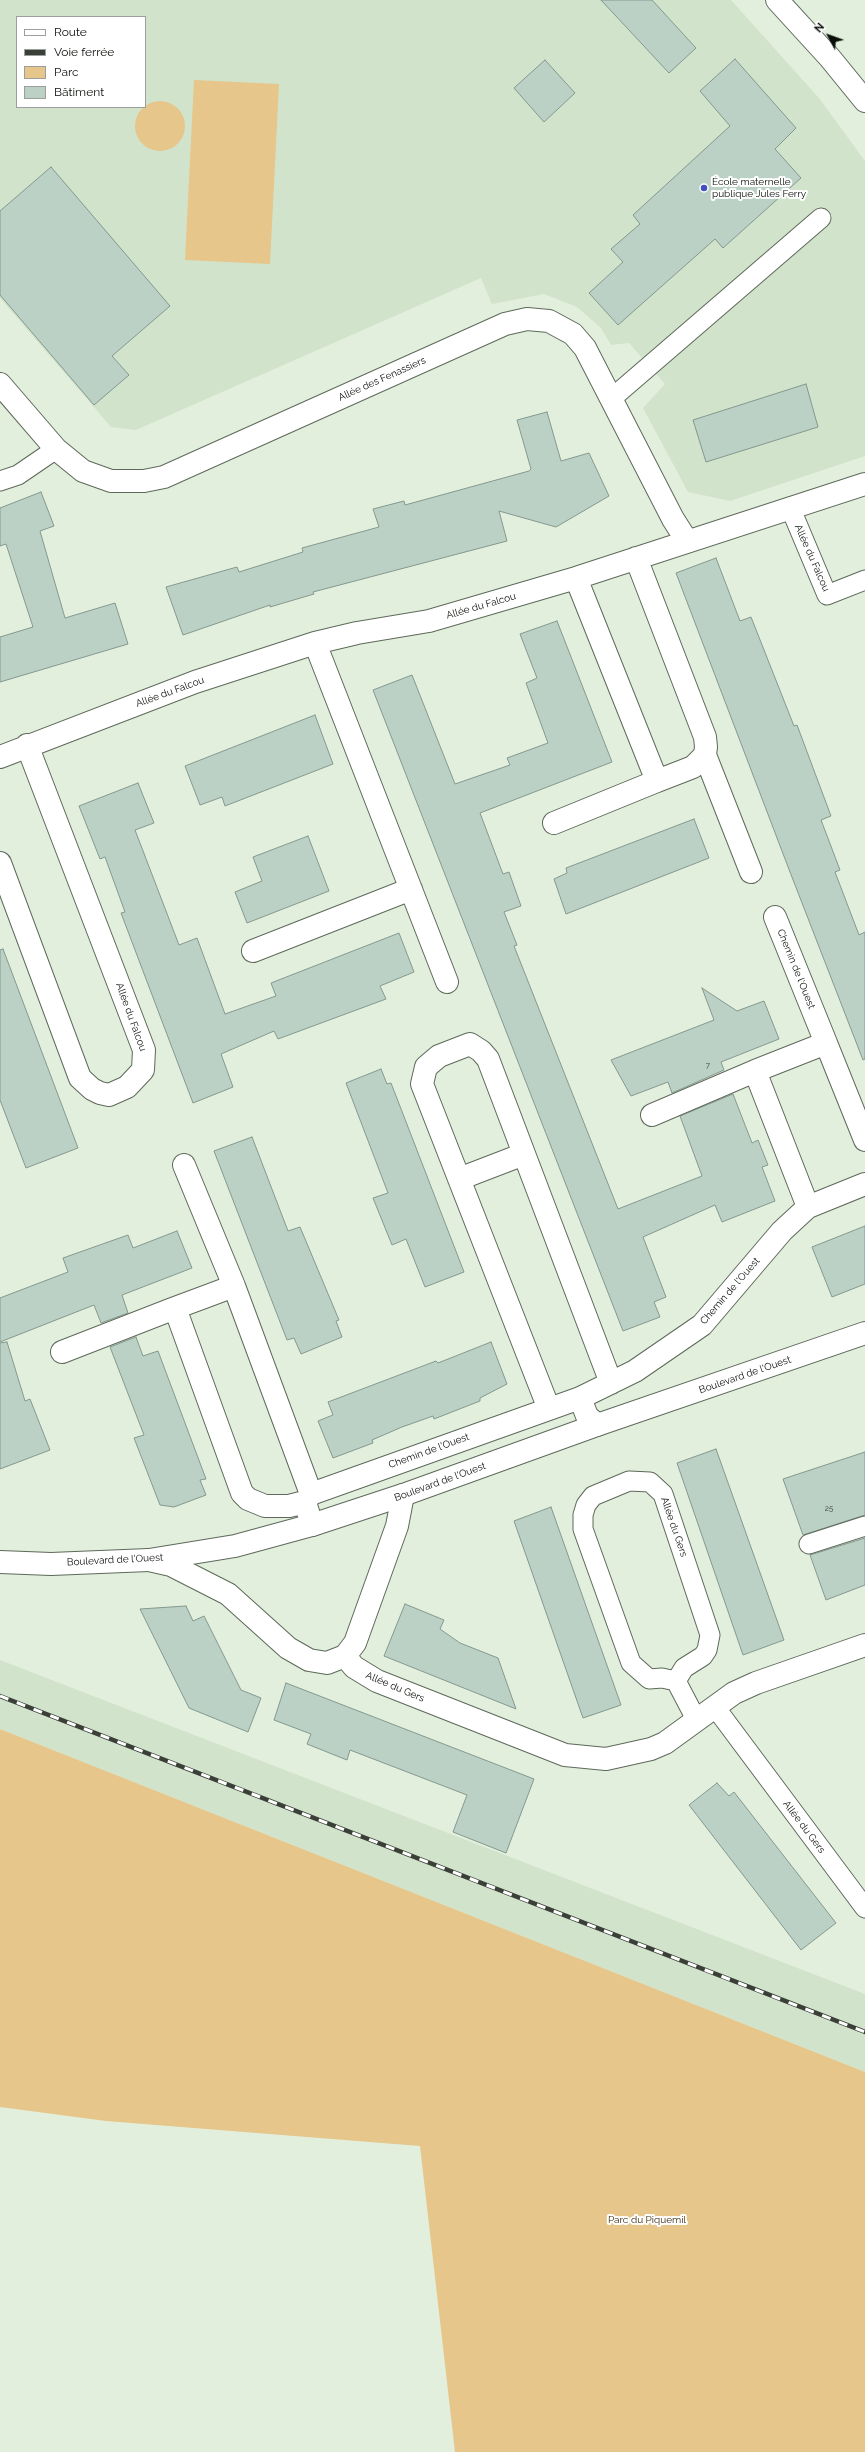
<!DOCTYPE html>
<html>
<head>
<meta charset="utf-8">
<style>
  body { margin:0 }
  #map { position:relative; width:865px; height:2452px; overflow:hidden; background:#e2efdd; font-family:Raleway,sans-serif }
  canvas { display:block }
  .legend { position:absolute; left:16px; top:16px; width:130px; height:92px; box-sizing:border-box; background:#fff; border:1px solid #9d9f9d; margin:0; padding:5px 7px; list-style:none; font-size:12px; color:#0b0f09 }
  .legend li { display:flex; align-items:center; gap:8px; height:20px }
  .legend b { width:20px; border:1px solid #9d9f9d }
  .north { position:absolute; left:809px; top:16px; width:40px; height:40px; -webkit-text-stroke:3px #fff; paint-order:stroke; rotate:311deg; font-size:11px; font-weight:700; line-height:16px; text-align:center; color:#0b0f09 }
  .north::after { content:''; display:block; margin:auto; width:14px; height:18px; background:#0b0f09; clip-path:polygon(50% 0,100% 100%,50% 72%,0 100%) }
</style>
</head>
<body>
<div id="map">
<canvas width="865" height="2452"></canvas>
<ul class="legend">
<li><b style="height:5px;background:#fff"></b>Route</li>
<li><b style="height:5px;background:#3a4038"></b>Voie ferrée</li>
<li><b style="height:11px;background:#e6c68a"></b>Parc</li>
<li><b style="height:11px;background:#bcd1c6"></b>Bâtiment</li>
</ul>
<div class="north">N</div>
</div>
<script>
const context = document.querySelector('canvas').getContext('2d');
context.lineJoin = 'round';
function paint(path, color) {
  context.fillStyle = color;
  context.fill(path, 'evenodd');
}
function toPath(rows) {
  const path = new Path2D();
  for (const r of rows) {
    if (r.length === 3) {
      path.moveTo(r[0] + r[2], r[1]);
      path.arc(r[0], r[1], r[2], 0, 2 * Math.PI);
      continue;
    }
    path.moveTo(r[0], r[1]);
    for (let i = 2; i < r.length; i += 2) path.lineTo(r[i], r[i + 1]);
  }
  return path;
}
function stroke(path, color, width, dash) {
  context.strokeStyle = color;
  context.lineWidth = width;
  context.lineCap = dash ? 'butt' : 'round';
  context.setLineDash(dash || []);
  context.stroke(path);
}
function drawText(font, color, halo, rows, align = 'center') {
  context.font = font + ' Raleway,sans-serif';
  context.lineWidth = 4;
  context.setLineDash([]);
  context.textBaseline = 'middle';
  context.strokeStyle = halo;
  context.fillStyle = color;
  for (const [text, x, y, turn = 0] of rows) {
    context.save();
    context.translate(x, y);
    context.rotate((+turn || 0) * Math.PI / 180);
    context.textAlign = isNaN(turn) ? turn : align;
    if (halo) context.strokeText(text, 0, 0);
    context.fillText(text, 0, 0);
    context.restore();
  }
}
const built = toPath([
  [0,0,731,0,819,98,865,161,865,456,730,501,688,492,643,408,665,384,629,343,611,345,601,328,577,307,544,294,492,304,481,278,136,430,111,427,0,298],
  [17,17,145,17,145,107,17,107],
  [0,1660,865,1994,865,2072,0,1729]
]);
const green = toPath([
  [194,80,279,84,270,264,185,260],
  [160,126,25],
  [0,1729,865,2072,865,2452,455,2452,420,2146,106,2121,0,2107]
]);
const building = toPath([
  [601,0,652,0,696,48,669,73,601,0],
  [735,59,796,128,775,149,801,178,723,248,715,239,618,325,589,293,623,262,611,249,640,224,633,215,730,126,700,91,735,59],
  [545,60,575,93,544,122,514,88,545,60],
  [51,167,170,306,112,356,129,375,94,405,0,295,0,211,51,167],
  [806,384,818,427,706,462,693,420,806,384],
  [547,412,561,461,589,453,609,496,556,527,499,511,507,541,313,592,314,594,270,607,270,605,183,635,166,587,237,567,239,572,303,552,302,548,379,527,373,509,404,501,405,505,529,471,531,469,517,420,547,412],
  [41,492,54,526,40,531,65,618,115,603,128,644,0,682,0,637,33,627,6,544,0,546,0,508,41,492],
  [716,558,740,621,751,617,794,726,797,725,831,816,821,820,840,870,835,872,859,935,865,932,865,1059,863,1060,790,872,676,573,716,558],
  [557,621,612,762,480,813,503,874,509,872,521,906,504,912,517,945,514,946,618,1209,702,1176,680,1116,733,1094,752,1143,758,1140,768,1165,762,1167,775,1201,722,1222,715,1205,643,1237,666,1297,654,1302,660,1317,623,1331,373,690,412,675,455,784,510,765,507,758,548,743,526,683,537,678,520,634,557,621],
  [315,715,333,764,225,806,222,797,200,805,185,766,315,715],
  [138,783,154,823,135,830,179,945,197,938,225,1014,276,996,271,983,399,933,414,972,380,986,386,999,278,1039,274,1031,221,1054,233,1087,193,1103,121,913,125,912,105,857,100,859,79,806,138,783],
  [694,819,709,858,566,914,554,879,567,873,566,868,694,819],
  [308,836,329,891,247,923,235,892,262,881,253,857,308,836],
  [3,949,78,1148,26,1168,0,1100,0,950,3,949],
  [702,988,737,1011,764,1001,779,1039,721,1062,724,1070,672,1093,668,1082,631,1096,611,1060,714,1020,702,988],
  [381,1069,387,1084,391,1083,464,1272,425,1287,406,1239,392,1245,373,1198,388,1193,346,1083,381,1069],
  [252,1137,288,1231,300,1227,339,1320,336,1321,342,1337,301,1354,294,1338,287,1340,214,1151,252,1137],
  [865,1226,865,1284,832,1297,812,1247,865,1226],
  [177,1231,192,1268,122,1295,128,1313,101,1323,94,1305,0,1342,0,1298,68,1272,63,1258,128,1235,133,1248,177,1231],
  [136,1337,143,1356,158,1351,206,1479,200,1480,206,1495,174,1507,160,1505,134,1438,144,1435,110,1347,136,1337],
  [7,1342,25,1401,30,1399,50,1450,0,1469,0,1343,7,1342],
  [491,1342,507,1384,480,1398,480,1401,434,1419,433,1416,402,1427,372,1440,373,1443,333,1458,318,1421,333,1415,328,1402,436,1361,438,1363,491,1342],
  [716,1449,784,1640,743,1655,677,1463,716,1449],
  [865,1452,865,1515,803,1535,783,1479,865,1452],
  [551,1507,621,1705,583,1718,514,1521,551,1507],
  [865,1538,865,1585,826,1600,810,1555,865,1538],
  [405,1604,444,1620,440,1629,460,1643,498,1658,516,1709,384,1656,405,1604],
  [186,1606,193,1621,204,1616,241,1690,261,1698,248,1732,189,1708,140,1609,186,1606],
  [286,1683,534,1779,506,1853,453,1832,467,1795,350,1750,347,1760,307,1744,311,1734,274,1720,286,1683],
  [717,1783,729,1796,734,1792,836,1923,801,1950,689,1805,717,1783]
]);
const service = toPath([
  [611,399,821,218],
  [0,481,18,475,56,449],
  [790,507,827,595,865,580],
  [809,1544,865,1526],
  [676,1681,662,1678,649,1679,631,1663,583,1529,583,1515,586,1505,593,1496,629,1481,650,1482,663,1494,710,1635,707,1650,703,1656,684,1668,676,1681,697,1721],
  [715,1707,865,1908]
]);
const minor = toPath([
  [777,0,830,58,865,101],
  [0,384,56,449,83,471,111,481,144,481,164,477,505,324,527,319,549,321,573,334,585,348,673,519,687,541],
  [576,578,657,781,693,767,705,755,706,747,705,737,636,558],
  [315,643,447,982],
  [705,755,751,872],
  [0,757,195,682,315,643,357,633,429,621,576,578,865,484],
  [554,823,657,781],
  [0,863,80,1078,92,1089,100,1093,109,1095,127,1087,143,1070,144,1050,27,745],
  [775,917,826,1043],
  [253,951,411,889],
  [652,1115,755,1071],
  [184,1165,234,1286],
  [459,1179,524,1154],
  [808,1207,755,1071,826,1043,865,1140],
  [62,1352,175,1308],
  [580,1398,587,1416,597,1425],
  [549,1409,422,1084,426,1067,439,1056,470,1044,481,1051,488,1059,611,1383],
  [305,1502,289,1506,265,1506,248,1499,242,1493,175,1308,234,1286,311,1494],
  [312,1525,305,1502,311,1494,580,1398,635,1371,702,1325,782,1231,808,1207,865,1184],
  [149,1560,171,1565,228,1594,288,1648,309,1660,327,1663,345,1656,355,1643,397,1526,403,1495],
  [345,1656,354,1667,377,1681,565,1755,606,1759,651,1749,665,1743,734,1693,756,1683,865,1645]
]);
const tertiary = toPath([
  [0,1562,51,1564,149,1560,235,1546,312,1525,403,1495,597,1425,865,1333]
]);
const rail = toPath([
  [0,1696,865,2032]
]);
const markers = [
  [704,188,4,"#414fc3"]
];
const numberNames = [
  ["7",708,1066],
  ["25",829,1509]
];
const poiNames = [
  ["École maternelle",712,182],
  ["publique Jules Ferry",712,194]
];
const streetNames = [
  ["Allée des Fenassiers",382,379,-24],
  ["Allée du Falcou",812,558,66],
  ["Allée du Falcou",481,606,-16],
  ["Allée du Falcou",170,692,-20],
  ["Chemin de l'Ouest",796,969,68],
  ["Allée du Falcou",131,1017,70],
  ["Chemin de l'Ouest",730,1291,-49],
  ["Boulevard de l'Ouest",745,1375,-19],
  ["Chemin de l'Ouest",429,1451,-20],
  ["Boulevard de l'Ouest",440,1482,-20],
  ["Allée du Gers",674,1527,71],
  ["Boulevard de l'Ouest",115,1560,-3],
  ["Allée du Gers",395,1687,23],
  ["Allée du Gers",804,1827,53]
];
const parkNames = [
  ["Parc du Piquemil",647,2220]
];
paint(built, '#d2e3cb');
paint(green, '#e6c68a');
paint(building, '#bcd1c6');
stroke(building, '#84988e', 1);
stroke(service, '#5e695a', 21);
stroke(minor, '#5e695a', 24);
stroke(tertiary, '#5e695a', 24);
stroke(service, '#fff', 19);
stroke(minor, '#fff', 22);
stroke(tertiary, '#fff', 22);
stroke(rail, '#3a4038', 4.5);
stroke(rail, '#fff', 3, [9]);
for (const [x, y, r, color] of markers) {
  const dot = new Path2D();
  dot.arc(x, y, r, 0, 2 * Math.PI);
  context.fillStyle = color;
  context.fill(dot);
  stroke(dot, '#fff', 1.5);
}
drawText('8px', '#374038', null, numberNames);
drawText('10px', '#0b0f09', '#fff', poiNames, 'left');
drawText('10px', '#0b0f09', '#fff', streetNames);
drawText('10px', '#3b2d11', '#fff', parkNames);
</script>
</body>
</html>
